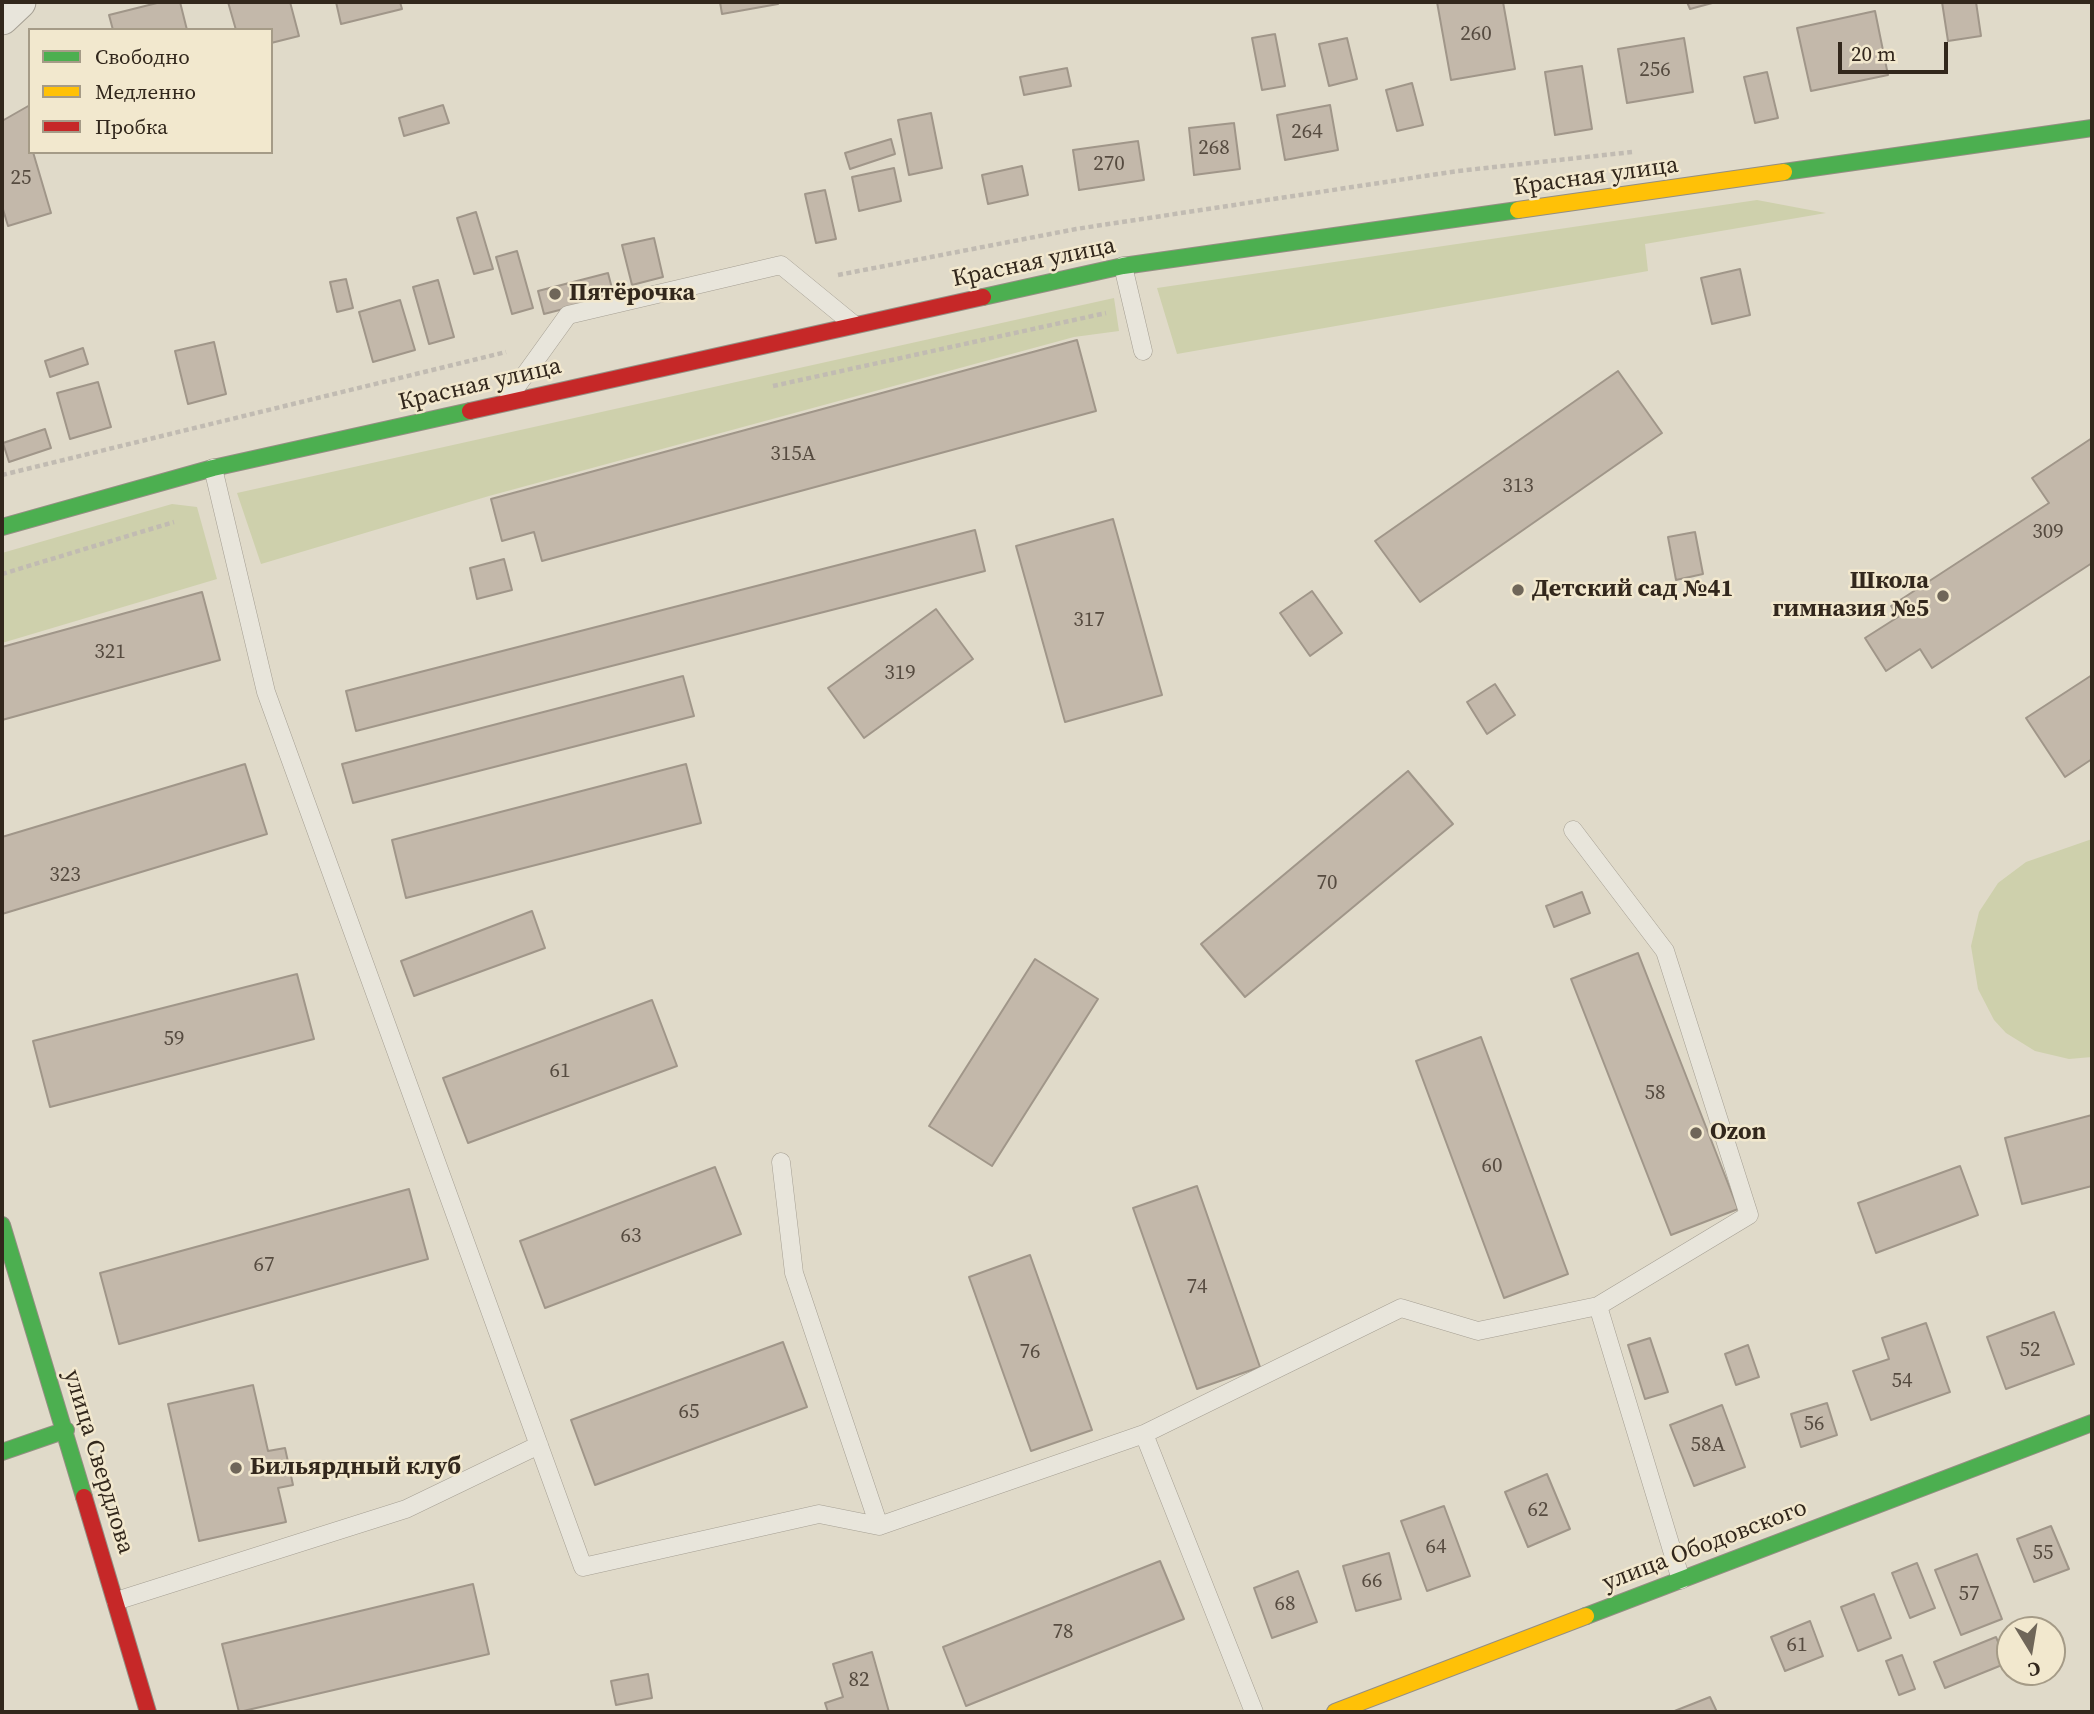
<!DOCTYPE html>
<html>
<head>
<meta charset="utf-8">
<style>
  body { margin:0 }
  #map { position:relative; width:2094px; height:1714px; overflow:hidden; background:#e0dac9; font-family:"Source Serif 4",serif }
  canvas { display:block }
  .frame { position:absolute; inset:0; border:4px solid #32271c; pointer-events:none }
  .legend { position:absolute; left:28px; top:28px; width:245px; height:126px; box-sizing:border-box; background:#f2e8ce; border:2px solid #a59b87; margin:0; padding:9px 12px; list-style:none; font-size:21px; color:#32271c }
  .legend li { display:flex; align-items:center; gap:14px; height:35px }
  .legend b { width:35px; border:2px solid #a59b87 }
  .north { position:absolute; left:1996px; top:1616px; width:70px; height:70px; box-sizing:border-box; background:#f2e8ce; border:2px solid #a59b87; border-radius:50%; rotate:169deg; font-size:19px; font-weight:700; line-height:28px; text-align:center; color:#32271c }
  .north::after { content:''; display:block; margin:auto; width:24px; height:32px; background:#6f6659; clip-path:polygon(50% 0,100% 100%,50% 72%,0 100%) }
  .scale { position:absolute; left:1838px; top:42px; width:110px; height:32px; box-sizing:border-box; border:4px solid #32271c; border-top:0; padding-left:9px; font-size:21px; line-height:24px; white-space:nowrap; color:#32271c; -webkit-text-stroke:5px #f2e8ce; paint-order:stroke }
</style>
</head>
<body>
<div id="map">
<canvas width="2094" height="1714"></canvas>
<div class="frame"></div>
<ul class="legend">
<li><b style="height:9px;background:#4caf50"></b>Свободно</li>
<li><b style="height:9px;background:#ffc107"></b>Медленно</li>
<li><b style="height:9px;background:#c62828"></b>Пробка</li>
</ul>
<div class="north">С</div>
<div class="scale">20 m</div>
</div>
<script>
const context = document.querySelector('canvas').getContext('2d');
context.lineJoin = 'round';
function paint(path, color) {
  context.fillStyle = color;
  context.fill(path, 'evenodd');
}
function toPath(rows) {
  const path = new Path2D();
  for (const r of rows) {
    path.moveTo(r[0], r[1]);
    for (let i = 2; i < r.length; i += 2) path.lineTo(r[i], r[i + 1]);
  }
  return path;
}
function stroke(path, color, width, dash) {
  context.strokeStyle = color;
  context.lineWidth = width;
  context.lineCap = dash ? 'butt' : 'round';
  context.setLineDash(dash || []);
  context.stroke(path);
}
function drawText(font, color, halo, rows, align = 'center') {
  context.font = font + ' "Source Serif 4",serif';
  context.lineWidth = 5;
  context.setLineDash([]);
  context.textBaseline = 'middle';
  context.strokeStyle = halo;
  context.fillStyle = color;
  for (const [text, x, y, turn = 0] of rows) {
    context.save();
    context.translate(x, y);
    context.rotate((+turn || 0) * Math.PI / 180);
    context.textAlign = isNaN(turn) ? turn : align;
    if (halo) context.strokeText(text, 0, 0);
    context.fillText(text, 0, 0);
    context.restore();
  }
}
const green = toPath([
  [1757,200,1826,213,1645,244,1648,271,1177,354,1157,288],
  [1114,298,1119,331,1074,337,489,496,261,564,237,493],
  [172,504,197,507,217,579,2,643,2,553],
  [2092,839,2092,1057,2069,1059,2035,1051,2006,1033,1994,1020,1978,989,1971,946,1979,912,1998,883,2026,862]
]);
const building = toPath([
  [161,2,180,2,187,30,113,30,109,15,161,2],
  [228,2,290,2,299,36,271,43,271,30,236,30,228,2],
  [336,2,400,2,402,9,341,24,336,2],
  [720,2,778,2,778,4,722,14,720,2],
  [1437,2,1503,2,1515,69,1451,80,1437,2],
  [1687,2,1716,2,1690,9,1687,2],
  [1942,2,1976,2,1981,36,1948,41,1942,2],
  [1875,11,1888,75,1811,91,1797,28,1875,11],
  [1275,34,1285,86,1262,90,1252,38,1275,34],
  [1347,38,1357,79,1329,86,1319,44,1347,38],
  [1684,38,1693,92,1627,103,1618,49,1684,38],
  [1582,66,1592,129,1555,135,1545,72,1582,66],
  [1067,68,1071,86,1024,95,1020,77,1067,68],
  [1767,72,1778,118,1755,123,1744,77,1767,72],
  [1412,83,1423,125,1397,131,1386,90,1412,83],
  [30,105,30,152,33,152,51,213,8,226,2,206,2,121,30,105],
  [443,105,449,123,404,136,399,118,443,105],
  [1330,105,1338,150,1285,160,1277,115,1330,105],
  [931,113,942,168,909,175,898,120,931,113],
  [1234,123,1240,169,1194,175,1189,128,1234,123],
  [891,139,895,154,850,169,845,153,891,139],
  [1138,141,1144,180,1079,190,1073,150,1138,141],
  [1022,166,1028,195,988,204,982,175,1022,166],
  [894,168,901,201,859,211,852,177,894,168],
  [825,190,836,239,816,243,805,194,825,190],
  [476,212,493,269,474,274,457,218,476,212],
  [654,238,663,277,632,285,622,245,654,238],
  [517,251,533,308,512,314,496,257,517,251],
  [1740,269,1750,315,1712,324,1701,278,1740,269],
  [608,273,614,296,544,314,538,291,608,273],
  [346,279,353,308,337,312,330,282,346,279],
  [438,280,454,337,429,344,413,287,438,280],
  [400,300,415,350,373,362,359,312,400,300],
  [1077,340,1096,411,542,561,534,532,502,541,491,499,1077,340],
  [214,342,226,394,188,404,175,351,214,342],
  [83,348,88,364,50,377,45,361,83,348],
  [1618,371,1662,433,1420,602,1375,541,1618,371],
  [98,382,111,427,70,439,57,393,98,382],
  [45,429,51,448,9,462,3,443,45,429],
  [2092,438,2092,563,1932,668,1920,649,1886,671,1865,638,1898,617,1891,606,2049,503,2032,478,2092,438],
  [1113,519,1162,695,1065,722,1016,546,1113,519],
  [975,530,985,571,356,731,346,691,975,530],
  [1695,532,1703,574,1676,580,1668,537,1695,532],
  [504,559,512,590,477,599,470,568,504,559],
  [1312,591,1342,633,1310,656,1280,613,1312,591],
  [202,592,220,660,2,720,2,647,202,592],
  [936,609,973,659,864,738,828,688,936,609],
  [2092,675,2092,759,2065,777,2026,718,2092,675],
  [683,676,694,716,353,803,342,764,683,676],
  [1495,684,1515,715,1487,734,1467,702,1495,684],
  [245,764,267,834,2,914,2,837,245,764],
  [686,764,701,823,406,898,392,840,686,764],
  [1408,771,1453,824,1245,997,1201,944,1408,771],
  [1582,892,1590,913,1554,927,1546,906,1582,892],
  [532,911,545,948,414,996,401,961,532,911],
  [1638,953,1738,1209,1671,1235,1571,979,1638,953],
  [1035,959,1098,999,992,1166,929,1126,1035,959],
  [297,974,314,1039,50,1107,33,1041,297,974],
  [652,1000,677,1066,468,1143,443,1078,652,1000],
  [1481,1037,1568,1274,1504,1298,1416,1061,1481,1037],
  [2092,1115,2092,1186,2022,1204,2005,1138,2092,1115],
  [1960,1166,1978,1215,1876,1253,1858,1203,1960,1166],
  [715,1167,741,1234,545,1308,520,1241,715,1167],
  [1197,1186,1260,1367,1197,1389,1133,1208,1197,1186],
  [409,1189,428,1259,119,1344,100,1273,409,1189],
  [1030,1255,1092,1430,1031,1451,969,1277,1030,1255],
  [2054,1312,2074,1364,2006,1389,1987,1337,2054,1312],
  [1926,1323,1950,1392,1871,1420,1853,1371,1889,1359,1882,1338,1926,1323],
  [1650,1338,1668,1392,1645,1399,1628,1345,1650,1338],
  [783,1342,807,1407,595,1485,571,1420,783,1342],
  [1748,1345,1759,1377,1736,1385,1725,1354,1748,1345],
  [253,1385,268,1451,285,1448,293,1485,278,1488,286,1522,199,1541,168,1404,253,1385],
  [1827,1403,1837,1435,1801,1447,1791,1414,1827,1403],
  [1722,1405,1745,1467,1694,1486,1670,1425,1722,1405],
  [1547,1474,1570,1529,1528,1547,1505,1492,1547,1474],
  [1444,1506,1470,1576,1427,1591,1401,1521,1444,1506],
  [2051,1526,2069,1569,2034,1582,2017,1539,2051,1526],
  [1389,1553,1401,1599,1356,1611,1343,1566,1389,1553],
  [1977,1554,2002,1619,1961,1635,1935,1570,1977,1554],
  [1160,1561,1184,1619,966,1706,943,1647,1160,1561],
  [1917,1563,1935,1608,1910,1618,1892,1573,1917,1563],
  [1298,1571,1317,1622,1272,1638,1254,1588,1298,1571],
  [473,1584,489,1654,239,1712,222,1644,473,1584],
  [1874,1594,1891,1638,1858,1651,1841,1607,1874,1594],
  [1810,1621,1823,1656,1785,1671,1771,1637,1810,1621],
  [1996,1637,2007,1663,1945,1688,1934,1662,1996,1637],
  [872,1652,889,1712,828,1712,825,1703,843,1697,833,1664,872,1652],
  [1902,1655,1915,1689,1899,1695,1886,1661,1902,1655],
  [648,1674,652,1698,616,1705,611,1681,648,1674],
  [1710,1697,1717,1712,1672,1712,1710,1697]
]);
const path = toPath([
  [838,275,1076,229,1458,171,1632,152],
  [773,386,1106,313],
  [2,475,506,352],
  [2,574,174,522]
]);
const lane = toPath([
  [1123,266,1143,351],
  [509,397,568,315,781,265,853,324],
  [213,468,266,692,583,1567,819,1514,879,1526],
  [1573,830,1665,951,1749,1215,1598,1306],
  [781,1162,794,1273,879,1526,1144,1434,1401,1308,1478,1331,1598,1306,1681,1580],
  [1144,1434,1254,1712],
  [116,1601,406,1509,539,1445]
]);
const street = toPath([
  [2,18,19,2]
]);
const fast = toPath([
  [1784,172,2092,128],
  [983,297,1123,266,1518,210],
  [2,527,213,468,470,411],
  [2,1225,84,1497],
  [2,1452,66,1430],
  [1586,1616,2092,1423]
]);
const slow = toPath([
  [1518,210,1784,172],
  [1335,1712,1586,1616]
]);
const jam = toPath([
  [470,411,983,297],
  [84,1497,148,1712]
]);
const markers = [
  [555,294,7,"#6f6659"],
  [1518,590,7,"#6f6659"],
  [1943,596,7,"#6f6659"],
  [1696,1133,7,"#6f6659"],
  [236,1468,7,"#6f6659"]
];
const numberNames = [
  ["260",1476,35],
  ["256",1655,71],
  ["264",1307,133],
  ["268",1214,149],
  ["270",1109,165],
  ["25",21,179],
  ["315А",793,455],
  ["313",1518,487],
  ["309",2048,533],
  ["317",1089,621],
  ["321",110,653],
  ["319",900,674],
  ["323",65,876],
  ["70",1327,884],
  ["59",174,1040],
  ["61",560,1072],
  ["58",1655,1094],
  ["60",1492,1167],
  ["63",631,1237],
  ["67",264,1266],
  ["74",1197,1288],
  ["52",2030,1351],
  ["76",1030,1353],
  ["54",1902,1382],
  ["65",689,1413],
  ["56",1814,1425],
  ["58А",1708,1446],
  ["62",1538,1511],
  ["64",1436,1548],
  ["55",2043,1554],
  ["66",1372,1582],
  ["57",1969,1595],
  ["68",1285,1605],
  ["78",1063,1633],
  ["61",1797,1646],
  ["82",859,1681]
];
const streetNames = [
  ["Красная улица",1596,177,-8],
  ["Красная улица",1034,263,-12],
  ["Красная улица",480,385,-13],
  ["улица Свердлова",98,1462,73],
  ["улица Ободовского",1705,1546,-21]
];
const poiNames = [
  ["Пятёрочка",569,294],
  ["Школа",1929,582,"right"],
  ["гимназия №5",1929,610,"right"],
  ["Детский сад №41",1532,590],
  ["Ozon",1710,1133],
  ["Бильярдный клуб",250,1468]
];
paint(green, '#ced0ac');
paint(building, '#c3b8aa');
stroke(building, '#a09689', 2);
stroke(lane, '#a59f93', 19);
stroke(street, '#a59f93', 35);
stroke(fast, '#948e83', 18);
stroke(slow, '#948e83', 18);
stroke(jam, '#948e83', 18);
stroke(path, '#c1bbb2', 4.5, [5, 3.5]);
stroke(lane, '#e8e5db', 18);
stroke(street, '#e8e5db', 33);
stroke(fast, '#4caf50', 16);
stroke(slow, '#ffc107', 16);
stroke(jam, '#c62828', 16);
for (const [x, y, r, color] of markers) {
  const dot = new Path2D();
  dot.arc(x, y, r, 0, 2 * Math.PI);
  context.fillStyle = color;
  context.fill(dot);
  stroke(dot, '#f2e8ce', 2.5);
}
drawText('21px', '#564b40', null, numberNames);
drawText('24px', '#32271c', '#f2e8ce', streetNames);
drawText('bold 24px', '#32271c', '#f2e8ce', poiNames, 'left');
</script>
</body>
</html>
